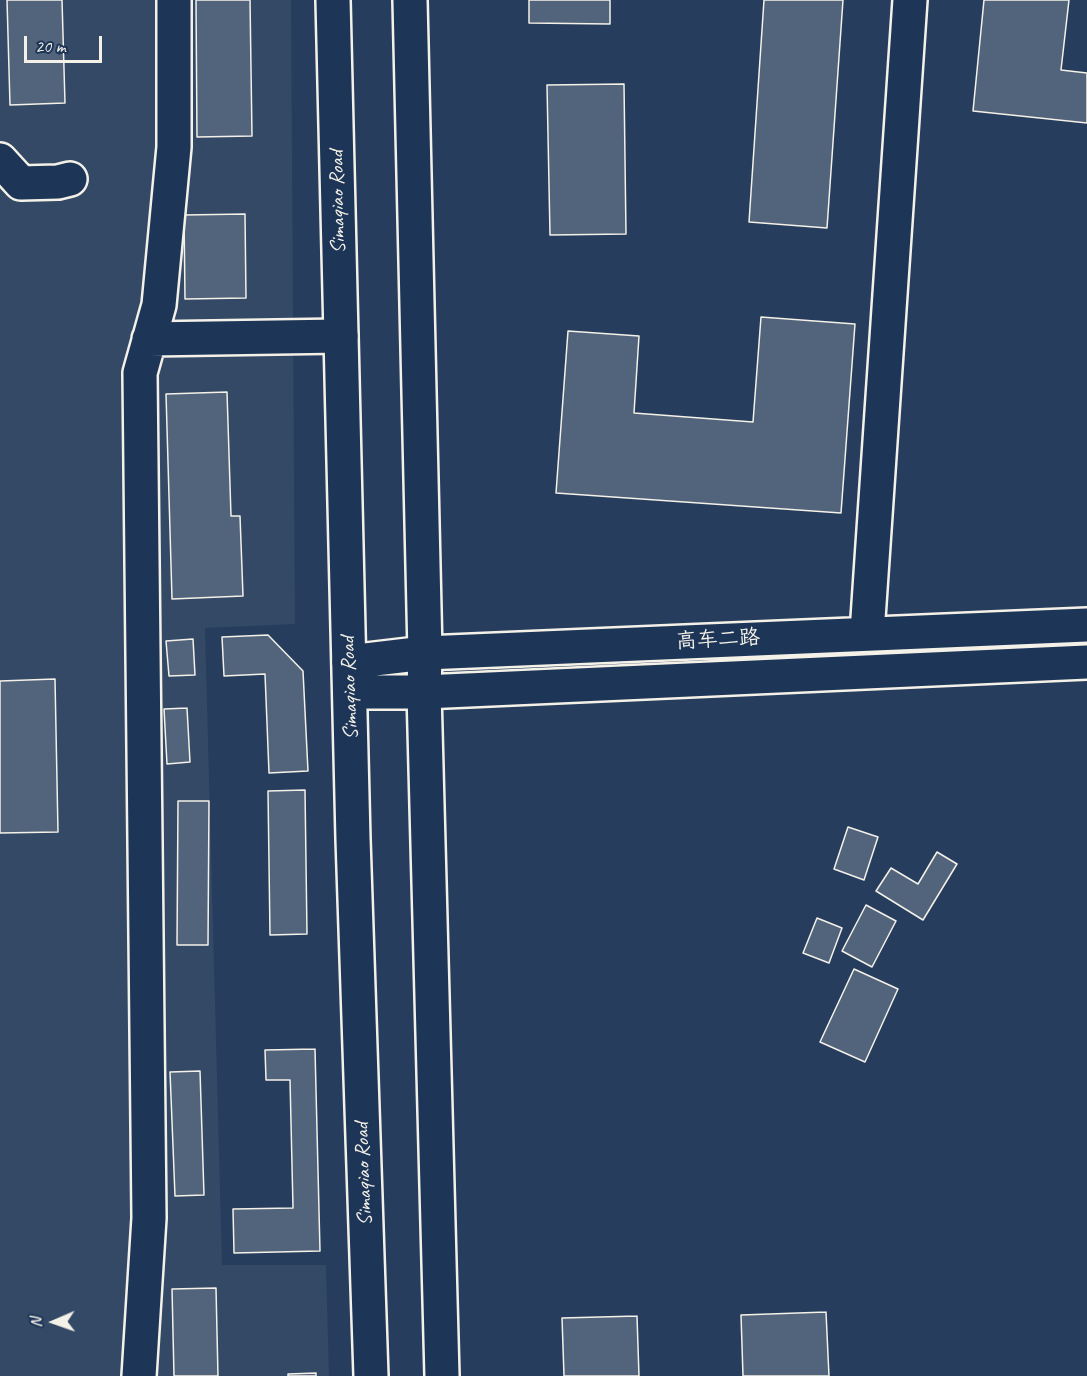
<!DOCTYPE html>
<html>
<head>
<meta charset="utf-8">
<style>
  body { margin:0 }
  #map { position:relative; width:1087px; height:1376px; overflow:hidden; background:#263d5d; font-family:Caveat,sans-serif }
  canvas { display:block }
  .north { position:absolute; left:24px; top:1292px; width:60px; height:60px; -webkit-text-stroke:4px #1d3557; paint-order:stroke; rotate:268deg; font-size:16px; font-weight:700; line-height:24px; text-align:center; color:#f4f1e8 }
  .north::after { content:''; display:block; margin:auto; width:21px; height:27px; background:#f4f1e8; clip-path:polygon(50% 0,100% 100%,50% 72%,0 100%) }
  .scale { position:absolute; left:24px; top:36px; width:78px; height:27px; box-sizing:border-box; border:3px solid #f4f1e8; border-top:0; padding-left:8px; font-size:18px; line-height:21px; white-space:nowrap; color:#f4f1e8; -webkit-text-stroke:4px #1d3557; paint-order:stroke }
</style>
</head>
<body>
<div id="map">
<canvas width="1087" height="1376"></canvas>
<div class="north">N</div>
<div class="scale">20 m</div>
</div>
<script>
const context = document.querySelector('canvas').getContext('2d');
context.lineJoin = 'round';
function paint(path, color) {
  context.fillStyle = color;
  context.fill(path, 'evenodd');
}
function toPath(rows) {
  const path = new Path2D();
  for (const r of rows) {
    path.moveTo(r[0], r[1]);
    for (let i = 2; i < r.length; i += 2) path.lineTo(r[i], r[i + 1]);
  }
  return path;
}
function stroke(path, color, width, dash) {
  context.strokeStyle = color;
  context.lineWidth = width;
  context.lineCap = dash ? 'butt' : 'round';
  context.setLineDash(dash || []);
  context.stroke(path);
}
function drawText(font, color, halo, rows, align = 'center') {
  context.font = font + ' Caveat,"LXGW WenKai TC",sans-serif';
  context.lineWidth = 4.5;
  context.setLineDash([]);
  context.textBaseline = 'middle';
  context.strokeStyle = halo;
  context.fillStyle = color;
  for (const [text, x, y, turn = 0] of rows) {
    context.save();
    context.translate(x, y);
    context.rotate((+turn || 0) * Math.PI / 180);
    context.textAlign = isNaN(turn) ? turn : align;
    if (halo) context.strokeText(text, 0, 0);
    context.fillText(text, 0, 0);
    context.restore();
  }
}
const built = toPath([
  [0,0,291,0,295,624,205,628,222,1265,326,1265,329,1376,0,1376]
]);
const building = toPath([
  [7,0,62,0,65,103,10,105,7,0],
  [196,0,250,0,252,136,197,137,196,0],
  [529,0,610,0,610,24,529,23,529,0],
  [764,0,843,0,827,228,749,222,764,0],
  [984,0,1069,0,1061,70,1087,73,1087,123,973,111,984,0],
  [624,84,626,234,550,235,547,85,624,84],
  [245,214,246,298,185,299,184,215,245,214],
  [761,317,855,324,841,513,556,493,568,331,639,336,634,413,753,422,761,317],
  [227,392,231,516,240,516,243,596,172,599,166,394,227,392],
  [268,635,303,671,308,771,269,773,265,674,224,676,222,637,268,635],
  [193,639,195,675,169,676,166,641,193,639],
  [55,679,58,832,0,833,0,681,55,679],
  [187,708,190,762,167,764,164,709,187,708],
  [305,790,307,934,270,935,268,791,305,790],
  [178,801,209,801,208,945,177,945,178,801],
  [848,827,878,837,864,880,834,869,848,827],
  [937,852,957,864,923,920,876,891,891,868,918,884,937,852],
  [866,905,896,921,872,967,842,951,866,905],
  [817,918,842,928,829,963,803,953,817,918],
  [854,969,898,989,865,1062,820,1042,854,969],
  [315,1049,320,1251,234,1253,233,1209,293,1208,290,1080,266,1080,265,1050,315,1049],
  [200,1071,204,1195,175,1196,170,1072,200,1071],
  [216,1288,218,1376,174,1376,172,1289,216,1288],
  [826,1312,829,1376,743,1376,741,1315,826,1312],
  [637,1316,639,1376,564,1376,562,1318,637,1316],
  [316,1373,316,1376,288,1376,288,1374,316,1373]
]);
const minor = toPath([
  [0,160,21,183,58,182,70,179],
  [149,339,341,336],
  [867,633,910,0],
  [349,662,425,653,1087,625],
  [350,692,424,692,1087,662],
  [139,1376,149,1218,140,373,159,305,174,147,174,0]
]);
const major = toPath([
  [333,0,353,839,371,1376],
  [410,0,425,653,424,692,442,1376]
]);
const streetNames = [
  ["Simaqiao Road",338,202,-91],
  ["高车二路",718,640,-3],
  ["Simaqiao Road",350,688,-92],
  ["Simaqiao Road",364,1174,-92]
];
paint(built, '#334966');
paint(building, '#52647b');
stroke(building, '#f4f1e8', 1.5);
stroke(minor, '#f4f1e8', 38);
stroke(major, '#f4f1e8', 38);
stroke(minor, '#1d3557', 33);
stroke(major, '#1d3557', 33);
drawText('21px', '#f4f1e8', '#1d3557', streetNames);
</script>
</body>
</html>
